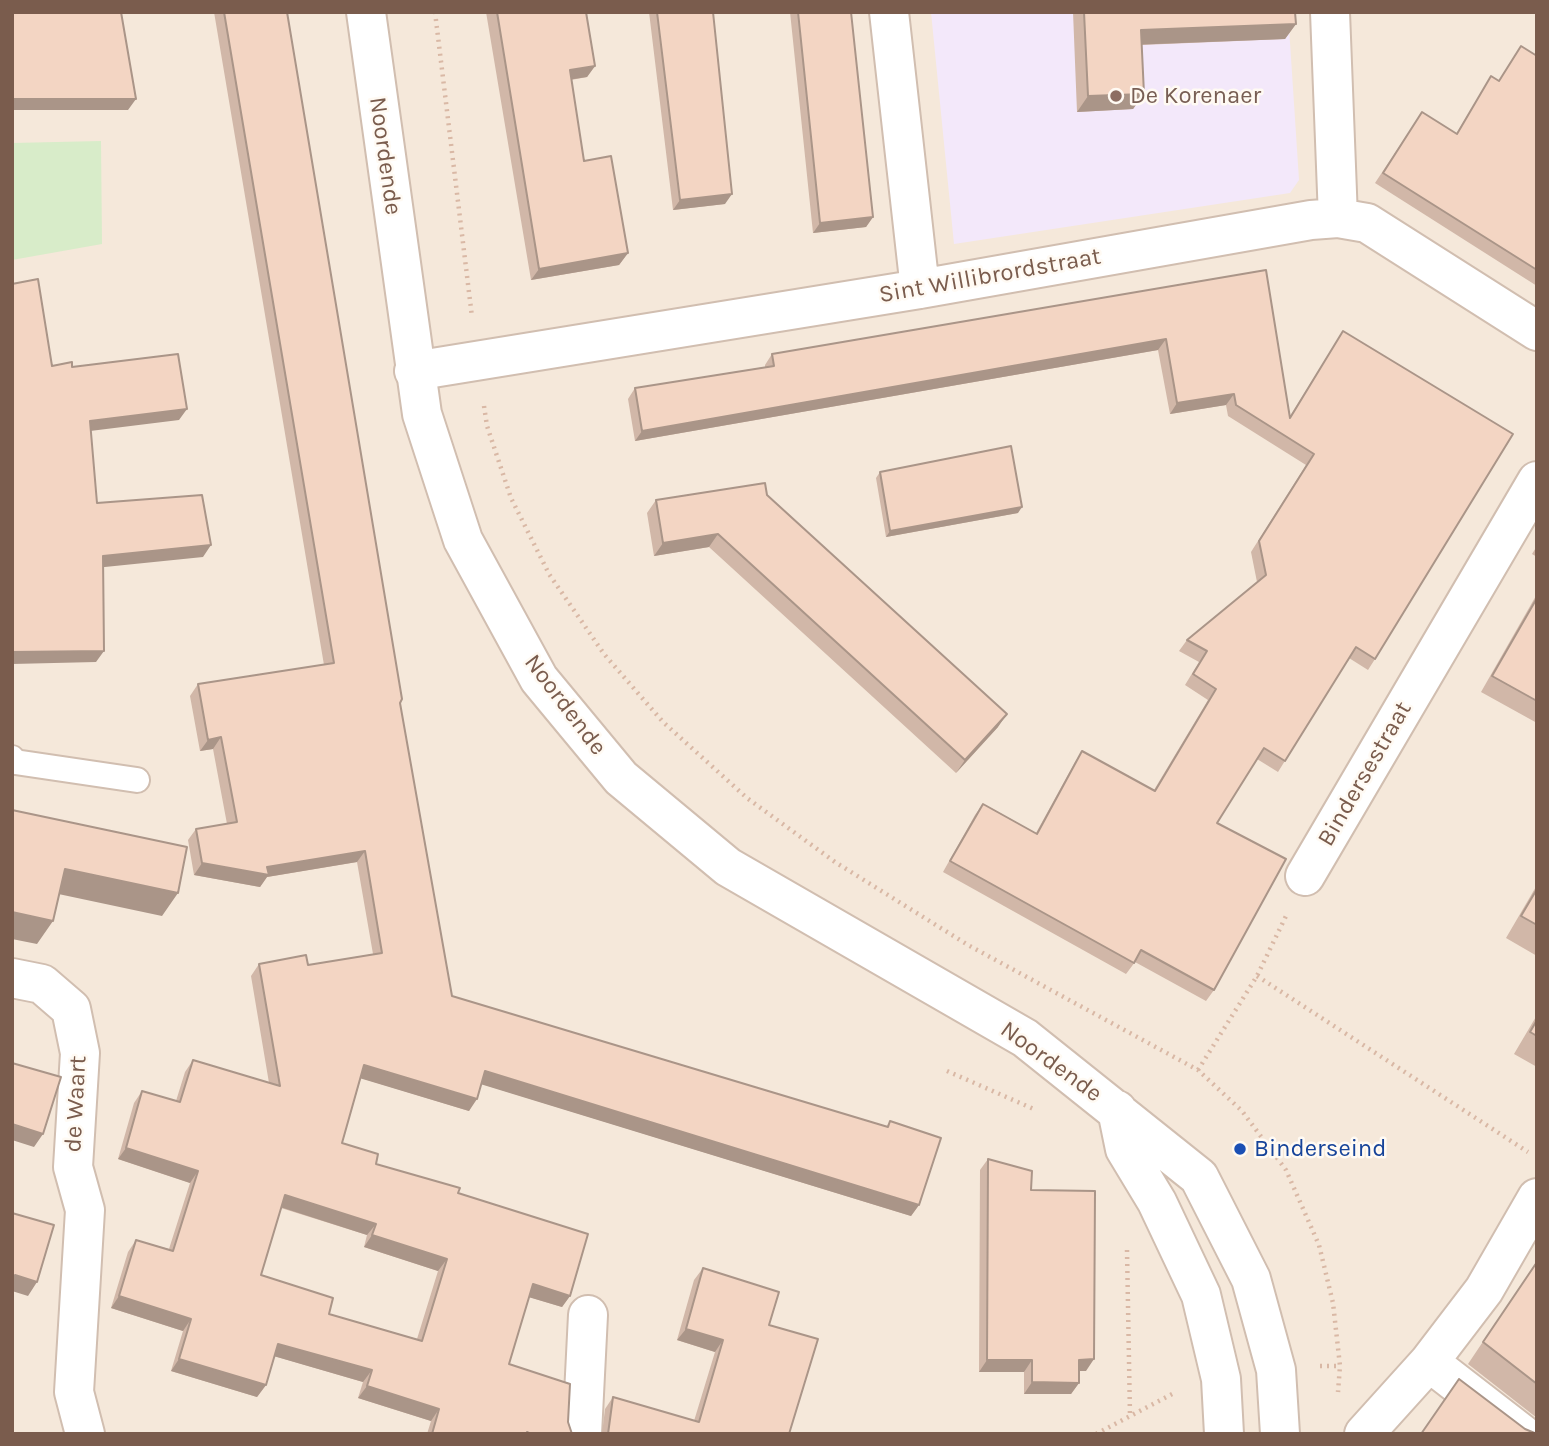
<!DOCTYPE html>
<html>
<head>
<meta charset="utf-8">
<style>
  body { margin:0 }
  #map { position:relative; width:1549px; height:1446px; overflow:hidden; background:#fdf6ec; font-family:Karla,sans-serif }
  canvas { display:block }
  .frame { position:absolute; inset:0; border:14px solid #7a5c4d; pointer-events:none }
</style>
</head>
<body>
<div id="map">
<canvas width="1549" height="1446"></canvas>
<div class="frame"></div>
</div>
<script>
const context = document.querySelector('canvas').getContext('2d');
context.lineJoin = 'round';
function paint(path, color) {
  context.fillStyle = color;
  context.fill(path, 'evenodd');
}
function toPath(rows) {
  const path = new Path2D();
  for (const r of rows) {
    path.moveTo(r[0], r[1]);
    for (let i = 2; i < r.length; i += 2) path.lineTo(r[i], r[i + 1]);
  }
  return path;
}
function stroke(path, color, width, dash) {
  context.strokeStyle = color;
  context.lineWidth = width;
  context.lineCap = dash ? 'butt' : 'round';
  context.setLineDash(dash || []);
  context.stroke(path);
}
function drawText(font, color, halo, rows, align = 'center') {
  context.font = font + ' Karla,sans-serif';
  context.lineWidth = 5;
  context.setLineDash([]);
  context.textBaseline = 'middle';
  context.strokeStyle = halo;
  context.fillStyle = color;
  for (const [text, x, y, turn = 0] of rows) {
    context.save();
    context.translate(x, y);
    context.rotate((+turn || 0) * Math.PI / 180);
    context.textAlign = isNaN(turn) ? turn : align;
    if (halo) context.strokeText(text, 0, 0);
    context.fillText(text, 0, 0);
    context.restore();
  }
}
const residential = toPath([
  [12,12,1537,12,1537,1434,12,1434]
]);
const education = toPath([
  [931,12,1288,12,1299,180,1290,193,954,244]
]);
const green = toPath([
  [101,141,102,244,12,260,12,143]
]);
const path = toPath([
  [435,12,472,317],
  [484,406,487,426,511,498,549,574,604,654,663,722,747,798,835,862,968,945,1198,1070,1242,1111,1286,1170,1319,1245,1333,1303,1340,1366,1338,1392],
  [1257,976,1528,1152],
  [1198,1070,1257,976,1286,916],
  [947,1071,1036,1110],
  [1127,1250,1130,1416],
  [1320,1366,1340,1366],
  [1096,1434,1174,1393]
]);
const service = toPath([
  [12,758,15,762,137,780]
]);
const minor = toPath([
  [889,12,920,289],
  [1330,12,1338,218],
  [414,371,920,289,1311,220,1338,218,1367,223,1537,331],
  [1305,876,1537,481],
  [12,978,42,984,71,1009,80,1053,73,1167,85,1210,74,1392,85,1434],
  [582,1434,588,1315],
  [1364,1434,1429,1362],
  [1522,1434,1429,1362,1484,1290,1537,1198]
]);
const tertiary = toPath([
  [366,12,422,414,463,540,539,679,621,778,728,867,1025,1038,1199,1177,1251,1279,1276,1370,1280,1434],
  [1117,1110,1125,1149,1157,1202,1201,1295,1221,1379,1224,1434]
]);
const wall = toPath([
  [214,12,287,12,400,703,452,996,886,1127,890,1121,919,1205,911,1216,482,1084,469,1111,361,1078,342,1143,376,1164,458,1193,570,1296,562,1307,529,1297,509,1364,568,1422,572,1434,427,1434,431,1421,358,1398,363,1382,274,1356,266,1385,257,1397,171,1371,183,1331,111,1308,128,1252,136,1240,169,1249,190,1183,118,1159,134,1103,142,1091,176,1101,185,1072,193,1060,269,1083,251,976,259,964,308,965,373,954,357,862,267,877,260,887,194,875,188,840,196,829,227,824,213,749,200,751,190,696,198,684,324,665],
  [281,1208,367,1235,364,1247,438,1271,417,1339,329,1314,261,1275],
  [486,12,586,12,595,66,587,77,571,80,584,161,628,253,619,265,531,280],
  [649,12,713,12,725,204,673,210],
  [790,12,851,12,873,217,866,227,813,233],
  [1073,12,1295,12,1296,24,1285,39,1141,45,1144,94,1133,109,1077,112],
  [1537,56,1537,286,1375,183,1422,112,1456,134,1491,76,1499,81],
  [1266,270,1290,416,1343,331,1375,659,1368,670,1349,658,1278,772,1257,759,1217,823,1214,990,1206,1001,1135,962,1126,974,943,872,975,815,983,804,1036,833,1075,762,1082,751,1154,790,1208,700,1185,685,1199,662,1179,651,1187,640,1257,582,1251,552,1306,465,1228,416,1226,405,1170,414,1158,350,635,441,628,399,635,388,765,367,765,365,772,354],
  [880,472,1018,513,886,537,876,478],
  [767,495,998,727,956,773,709,547,654,556,647,513,656,500],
  [1537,546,1537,557,1532,554],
  [1537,594,1537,723,1481,692],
  [1537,885,1537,956,1506,938],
  [1537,1015,1537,1067,1514,1054],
  [988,1159,1031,1190,1086,1371,1079,1371,1079,1383,1071,1394,1024,1394,1024,1372,979,1372,980,1170],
  [1537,1261,1537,1418,1468,1364],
  [703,1268,769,1325,789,1434,602,1434,605,1409,613,1397,694,1421,715,1352,677,1340,694,1280]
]);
const shadedWall = toPath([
  [1296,24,1285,39,1130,45,1141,30],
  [595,66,587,77,561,81,570,70],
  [1144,94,1133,109,1077,112,1088,96],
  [12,99,136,99,128,110,12,110],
  [732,194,725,204,673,210,680,200],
  [873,217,866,227,813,233,820,223],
  [628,253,619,265,531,280,539,269],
  [1166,339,1158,350,635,441,642,431],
  [1234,394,1226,405,1170,414,1177,403],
  [187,409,179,420,82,432,90,421],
  [1022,507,1018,513,886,537,890,531],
  [718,534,709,547,654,556,663,543],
  [211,545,203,557,95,568,103,556],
  [104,651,96,662,12,664,12,652],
  [1007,714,998,727,956,773,965,760],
  [221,737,213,749,200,751,208,740],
  [365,851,357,862,267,877,260,887,194,875,202,863,267,867],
  [65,869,178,893,162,916,49,892],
  [12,912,53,921,37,944,12,939],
  [364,1065,477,1099,469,1111,356,1077],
  [485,1071,919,1205,911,1216,477,1083],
  [12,1124,43,1134,34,1147,12,1140],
  [126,1148,198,1171,190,1183,118,1159],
  [285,1195,376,1224,367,1235,277,1206],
  [372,1235,447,1259,438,1271,364,1247],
  [15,1275,37,1282,28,1296,12,1291,12,1279],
  [533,1284,570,1296,562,1307,525,1296],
  [119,1296,191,1319,183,1331,111,1308],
  [686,1329,723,1340,715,1352,677,1340],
  [278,1344,372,1370,363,1382,270,1355],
  [179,1359,266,1385,257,1397,171,1371],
  [1094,1359,1086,1371,1071,1371,1079,1360],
  [987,1360,1032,1360,1024,1372,979,1372],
  [1032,1382,1079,1383,1071,1394,1024,1394],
  [367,1386,439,1409,431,1421,358,1398]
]);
const building = toPath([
  [12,12,121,12,136,99,12,99,12,12],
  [224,12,287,12,402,699,400,703,452,996,888,1127,890,1121,941,1138,919,1205,485,1071,477,1099,364,1065,342,1143,378,1154,376,1164,460,1188,458,1193,588,1234,570,1296,533,1284,509,1364,570,1384,568,1422,572,1434,531,1434,527,1432,526,1434,432,1434,439,1409,367,1386,372,1370,278,1344,266,1385,179,1359,191,1319,119,1296,136,1240,173,1251,198,1171,126,1148,142,1091,180,1102,193,1060,280,1086,259,964,306,955,308,965,382,953,365,851,267,867,269,875,202,863,196,829,237,822,221,737,208,740,198,684,334,663,224,12],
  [285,1195,376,1224,372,1235,447,1259,422,1341,329,1314,333,1298,261,1275,285,1195],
  [497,12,586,12,595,66,570,70,584,161,611,156,628,253,539,269,497,12],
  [657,12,713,12,732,194,680,200,657,12],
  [798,12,851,12,873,217,820,223,798,12],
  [1084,12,1295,12,1296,24,1141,30,1144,94,1088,96,1084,12],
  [1521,46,1537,56,1537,270,1383,173,1422,112,1457,134,1491,76,1499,81,1521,46],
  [1266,270,1290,418,1343,331,1513,434,1375,659,1356,647,1285,761,1264,748,1217,823,1286,859,1214,990,1141,950,1134,963,950,861,983,804,1037,834,1082,751,1155,791,1216,689,1193,674,1207,651,1187,640,1266,575,1259,541,1314,454,1236,405,1234,394,1177,403,1166,339,642,431,635,388,774,366,772,354,1266,270],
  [38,279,52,366,72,362,72,367,178,354,187,409,90,421,97,503,202,495,211,545,103,556,104,651,12,652,12,284,38,279],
  [1011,446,1022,507,890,531,880,472,1011,446],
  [765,483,767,495,1007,714,965,760,718,534,663,543,656,500,765,483],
  [1537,598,1537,701,1492,676,1537,598],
  [12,810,187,847,178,893,65,869,53,921,12,912,12,810],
  [1537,889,1537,925,1521,916,1537,889],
  [1537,1020,1537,1036,1530,1032,1537,1020],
  [12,1063,61,1077,43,1134,12,1124,12,1063],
  [988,1159,1032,1171,1031,1190,1095,1191,1094,1359,1079,1360,1079,1383,1032,1382,1032,1360,987,1360,988,1159],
  [12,1213,54,1225,37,1282,15,1275,12,1283,12,1213],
  [1537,1262,1537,1384,1483,1342,1537,1262],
  [703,1268,779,1292,769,1325,818,1339,789,1434,608,1434,613,1397,699,1422,723,1340,686,1329,703,1268],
  [1459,1379,1525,1429,1537,1434,1421,1434,1459,1379]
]);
const markers = [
  [1116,96,7,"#8d6e63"],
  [1240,1149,7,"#1a4fb4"]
];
const educationNames = [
  ["De Korenaer",1130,96]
];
const streetNames = [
  ["Noordende",385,156,82],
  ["Sint Willibrordstraat",990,276,-10],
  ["Noordende",565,705,53],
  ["Bindersestraat",1365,774,-60],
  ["Noordende",1051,1062,36],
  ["de Waart",76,1104,-87]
];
const transitNames = [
  ["Binderseind",1254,1149]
];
paint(residential, '#f5e8da');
paint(education, '#f3e8fa');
paint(green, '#d8ecc9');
stroke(service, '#d1beb0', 28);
stroke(minor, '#d1beb0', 42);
stroke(tertiary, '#d1beb0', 42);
stroke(path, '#d9b8a5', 4.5, [2, 5]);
stroke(service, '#fff', 24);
stroke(minor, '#fff', 38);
stroke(tertiary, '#fff', 38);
paint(wall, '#d1b7a8');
paint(shadedWall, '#aa9588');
paint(building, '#f3d5c3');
stroke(building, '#aa9588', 2);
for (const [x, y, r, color] of markers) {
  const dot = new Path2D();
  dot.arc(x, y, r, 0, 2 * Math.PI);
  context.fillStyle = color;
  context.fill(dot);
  stroke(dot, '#fffaf3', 2.5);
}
drawText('24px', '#785e54', '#fffaf3', educationNames, 'left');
drawText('24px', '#7a5c4d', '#fffaf3', streetNames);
drawText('24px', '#164399', '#fffaf3', transitNames, 'left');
</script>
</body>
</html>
